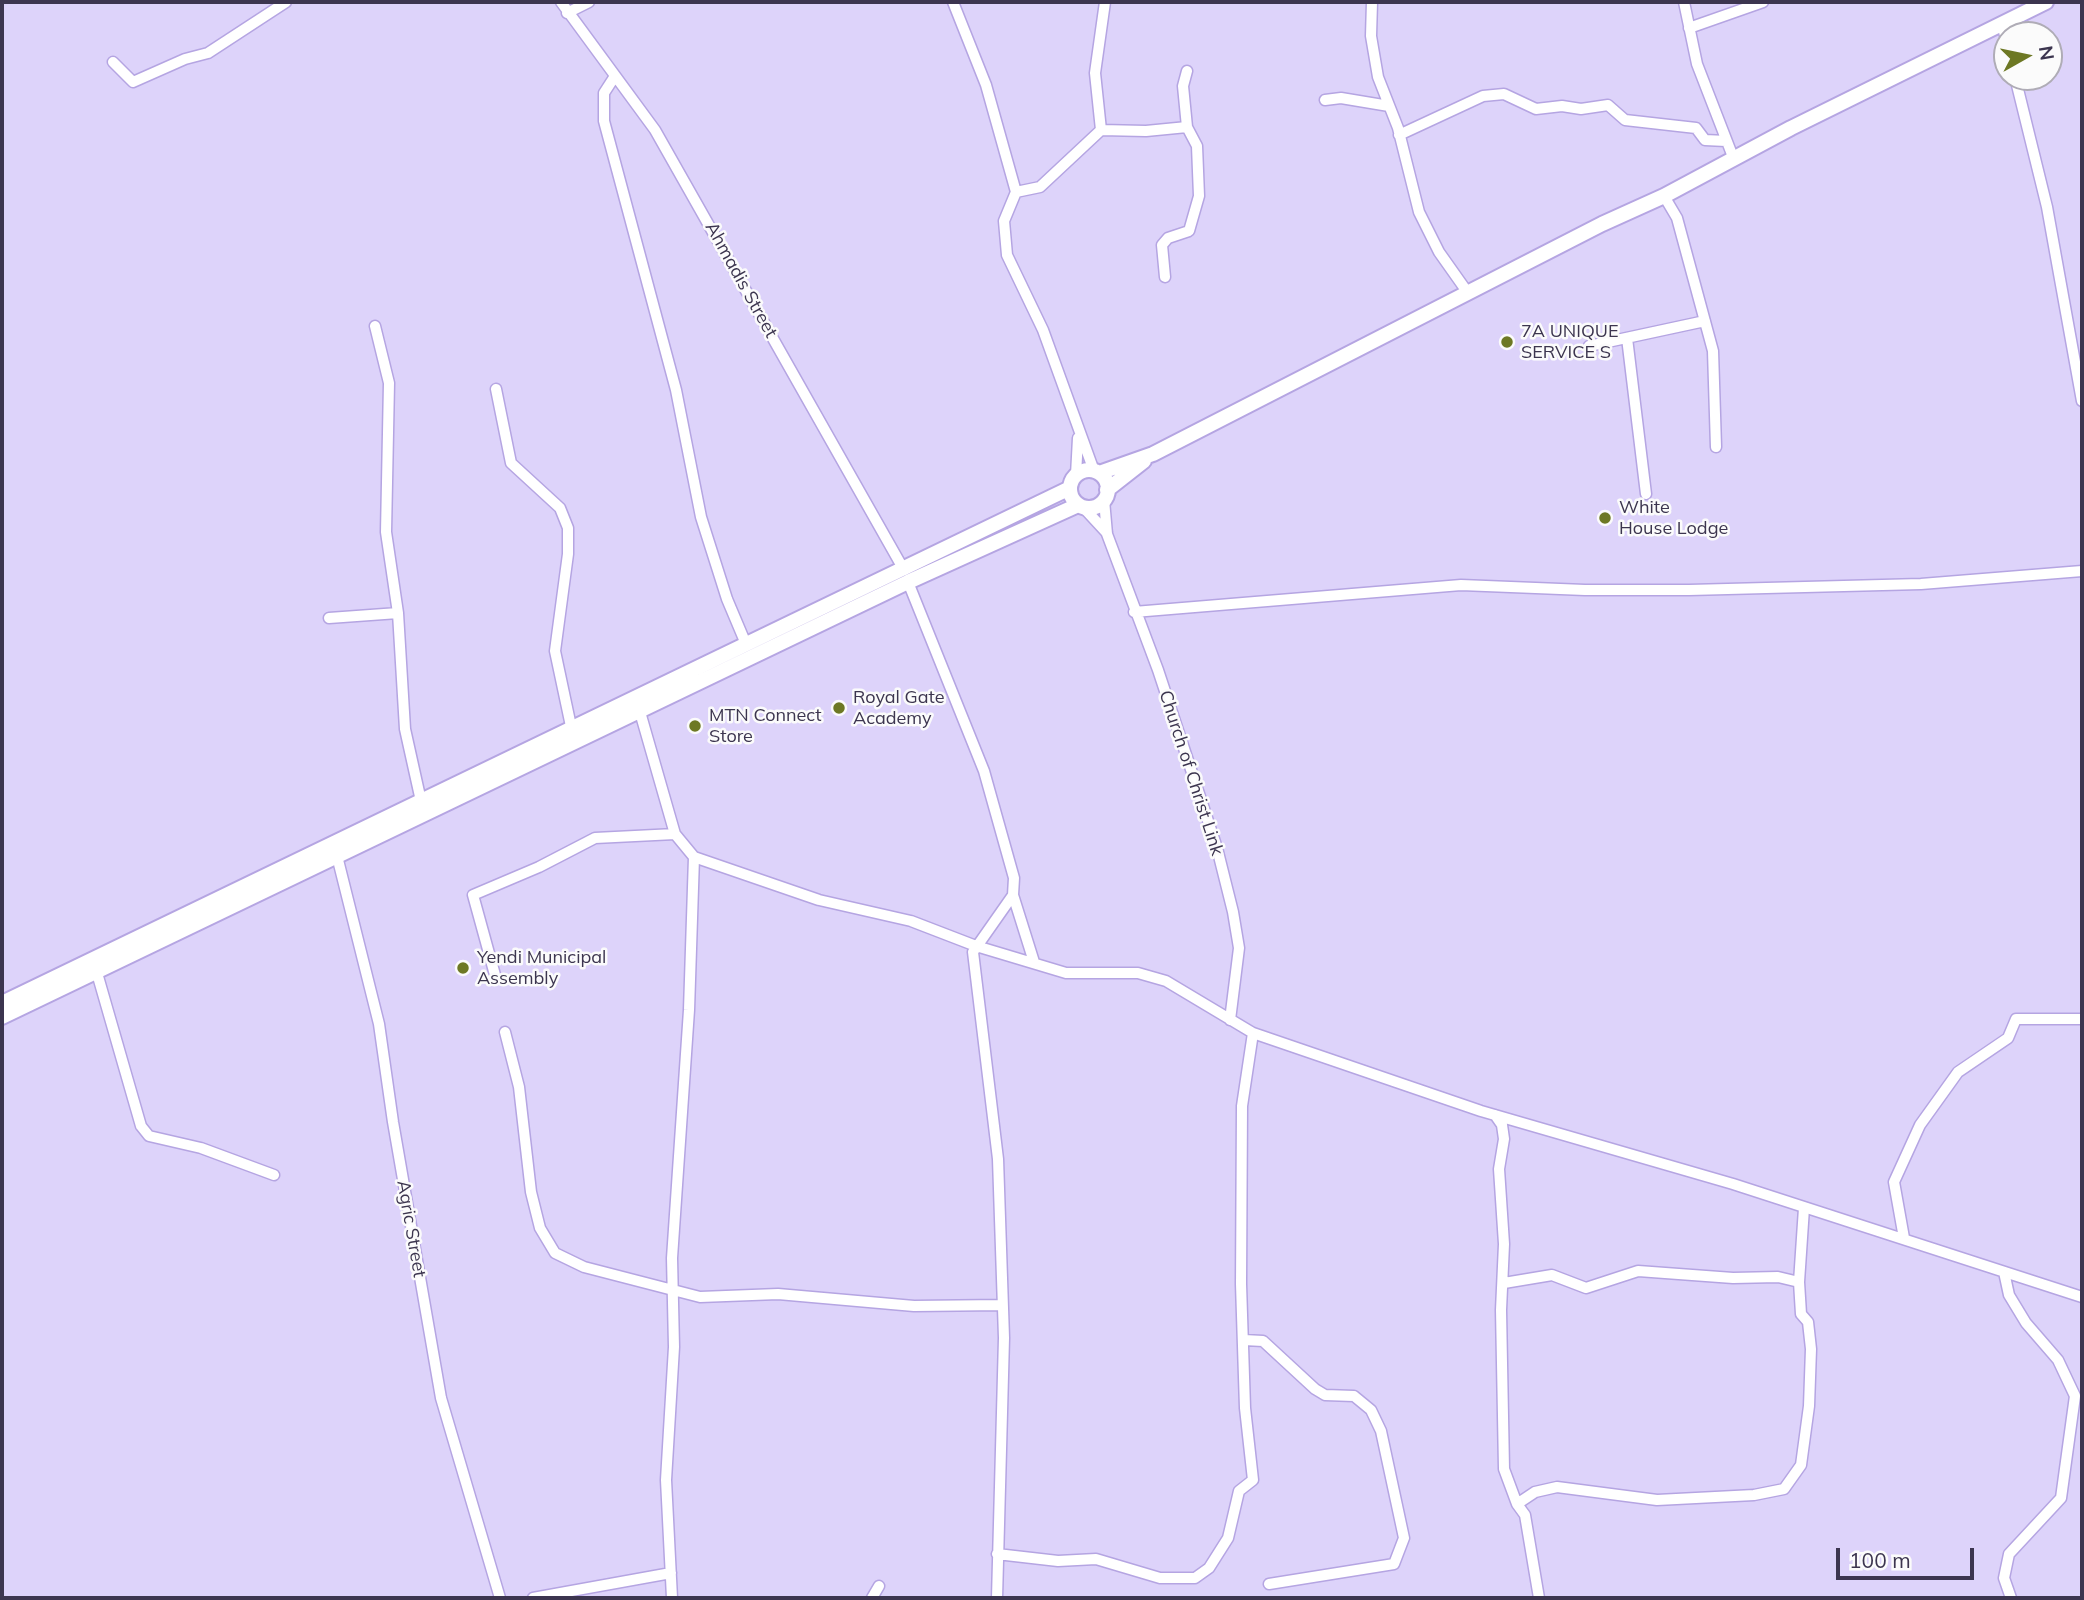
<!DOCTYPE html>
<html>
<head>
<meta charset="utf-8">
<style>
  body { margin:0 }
  #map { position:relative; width:2084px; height:1600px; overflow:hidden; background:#ddd3fa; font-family:Mulish,sans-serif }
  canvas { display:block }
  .frame { position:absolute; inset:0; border:4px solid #3c354f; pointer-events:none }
  .north { position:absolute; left:1993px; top:21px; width:70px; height:70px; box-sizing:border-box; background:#fbfbfb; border:2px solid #afacb6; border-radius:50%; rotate:81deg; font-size:19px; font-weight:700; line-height:28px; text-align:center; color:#3c354f }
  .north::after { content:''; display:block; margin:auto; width:24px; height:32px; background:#6d7824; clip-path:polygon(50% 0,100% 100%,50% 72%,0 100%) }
  .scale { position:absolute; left:1836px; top:1548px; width:138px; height:32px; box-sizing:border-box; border:4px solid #3c354f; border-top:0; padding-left:9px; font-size:21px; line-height:24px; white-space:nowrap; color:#3c354f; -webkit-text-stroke:5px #fbfbfb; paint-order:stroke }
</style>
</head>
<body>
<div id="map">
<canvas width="2084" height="1600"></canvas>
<div class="frame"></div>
<div class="north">N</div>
<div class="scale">100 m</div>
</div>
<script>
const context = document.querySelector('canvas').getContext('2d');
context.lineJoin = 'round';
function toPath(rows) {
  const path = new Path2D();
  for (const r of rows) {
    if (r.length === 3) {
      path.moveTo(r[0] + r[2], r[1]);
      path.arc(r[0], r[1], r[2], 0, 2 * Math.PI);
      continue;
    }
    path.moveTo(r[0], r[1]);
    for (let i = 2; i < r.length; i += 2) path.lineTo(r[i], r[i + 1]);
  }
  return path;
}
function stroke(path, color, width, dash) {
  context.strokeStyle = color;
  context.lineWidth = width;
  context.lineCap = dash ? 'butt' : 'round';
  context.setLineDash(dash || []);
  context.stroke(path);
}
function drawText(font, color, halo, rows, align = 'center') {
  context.font = font + ' Mulish,sans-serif';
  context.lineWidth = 5;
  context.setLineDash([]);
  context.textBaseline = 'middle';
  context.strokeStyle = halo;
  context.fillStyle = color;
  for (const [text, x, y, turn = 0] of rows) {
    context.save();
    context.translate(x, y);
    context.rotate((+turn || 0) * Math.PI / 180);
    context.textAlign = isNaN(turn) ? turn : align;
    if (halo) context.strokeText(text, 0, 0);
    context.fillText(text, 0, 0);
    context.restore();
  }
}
const minor = toPath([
  [561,2,655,130,904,570],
  [953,2,986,85,1016,192,1004,221,1007,255,1043,330,1094,471],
  [1372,2,1371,36,1378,77,1398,128,1419,212,1439,252,1468,293],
  [1684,2,1697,64,1733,157],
  [567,13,589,2],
  [2002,23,2007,44],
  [1689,28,1763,2],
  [113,62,133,82,185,59,208,53,286,2],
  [615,76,604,93,604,121,676,390,701,517,727,599,746,644],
  [2015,77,2047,207,2082,401],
  [1325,100,1341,98,1389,106],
  [1101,130,1146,131,1187,127,1183,86,1187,71],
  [1399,135,1483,96,1504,94,1536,109,1562,106,1581,109,1608,105,1625,120,1696,128,1705,140,1726,141],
  [1016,192,1040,187,1101,130,1095,73,1105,2],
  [1664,196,1677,218,1713,351,1716,447],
  [1165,277,1162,245,1168,238,1189,231,1199,196,1197,146,1187,127],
  [375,326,389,383,386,532,398,613,405,729,421,801],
  [1627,338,1646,494],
  [1589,346,1705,321],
  [496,389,511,463,560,508,568,528,568,554,555,651,572,731],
  [1076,475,1078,438],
  [1104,500,1107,534,1158,670,1217,848,1233,912,1239,948,1230,1020],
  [1083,507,1107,533],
  [908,582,984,771,1014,878,1013,895,1034,962],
  [1134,612,1461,585,1585,590,1689,590,1921,584,2082,571],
  [329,618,398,613],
  [640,712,675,834,694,857,819,900,911,921,976,946,1066,973,1138,973,1166,981,1253,1033,1481,1111,1733,1184,2082,1297],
  [337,856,379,1024,393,1122,441,1398,500,1598],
  [97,973,141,1126,149,1136,201,1148,274,1175],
  [495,975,473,895,539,867,595,838,675,834],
  [505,1032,519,1087,531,1192,540,1228,555,1253,584,1267,700,1297,778,1294,914,1306,1002,1305],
  [1495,1115,1502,1125,1504,1139,1499,1169,1504,1244,1501,1310,1504,1469,1517,1504,1525,1515,1539,1598],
  [1904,1238,1894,1182,1920,1125,1958,1072,2008,1038,2016,1019,2082,1019],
  [2004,1272,2009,1295,2026,1323,2058,1360,2075,1396,2061,1498,2009,1554,2004,1578,2011,1598],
  [1504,1283,1552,1275,1586,1288,1638,1271,1733,1278,1778,1277,1799,1282],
  [1244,1340,1263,1341,1315,1389,1325,1395,1354,1396,1371,1410,1381,1431,1404,1538,1394,1564,1269,1584],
  [1517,1504,1535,1492,1557,1487,1657,1500,1754,1495,1784,1489,1801,1465,1809,1406,1811,1349,1808,1322,1801,1314,1799,1282,1804,1208],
  [997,1554,1058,1561,1096,1559,1160,1578,1195,1578,1209,1568,1228,1538,1239,1491,1253,1480,1245,1408,1241,1284,1242,1106,1253,1033],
  [533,1598,671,1573],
  [672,1598,666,1480,674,1347,672,1258,689,1010,694,857],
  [872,1598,879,1586],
  [997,1598,1004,1338,998,1159,973,952,1013,895]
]);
const highway = toPath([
  [1089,489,19],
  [1099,473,1153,454,1602,224,1664,196,1791,128,2046,2],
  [1107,490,1144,461],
  [2,1003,1070,488],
  [2,1017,908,582,1078,505]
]);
const markers = [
  [1507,342,7,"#6d7824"],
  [1605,518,7,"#6d7824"],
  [839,708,7,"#6d7824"],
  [695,726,7,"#6d7824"],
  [463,968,7,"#6d7824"]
];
const streetNames = [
  ["Ahmadis Street",741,280,61],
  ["Church of Christ Link",1191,773,72],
  ["Agric Street",411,1229,80]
];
const poiNames = [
  ["7A UNIQUE",1521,332],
  ["SERVICE S",1521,353],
  ["White",1619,508],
  ["House Lodge",1619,529],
  ["Royal Gate",853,698],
  ["Academy",853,719],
  ["MTN Connect",709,716],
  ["Store",709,737],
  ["Yendi Municipal",477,958],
  ["Assembly",477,979]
];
stroke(minor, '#b5a5e2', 13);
stroke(highway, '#b5a5e2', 18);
stroke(minor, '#fff', 10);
stroke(highway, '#fff', 14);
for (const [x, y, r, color] of markers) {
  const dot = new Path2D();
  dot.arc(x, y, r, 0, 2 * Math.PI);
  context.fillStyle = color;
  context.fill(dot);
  stroke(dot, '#fbfbfb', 2.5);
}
drawText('18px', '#3c354f', '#fbfbfb', streetNames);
drawText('18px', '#3c354f', '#fbfbfb', poiNames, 'left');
</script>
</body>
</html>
